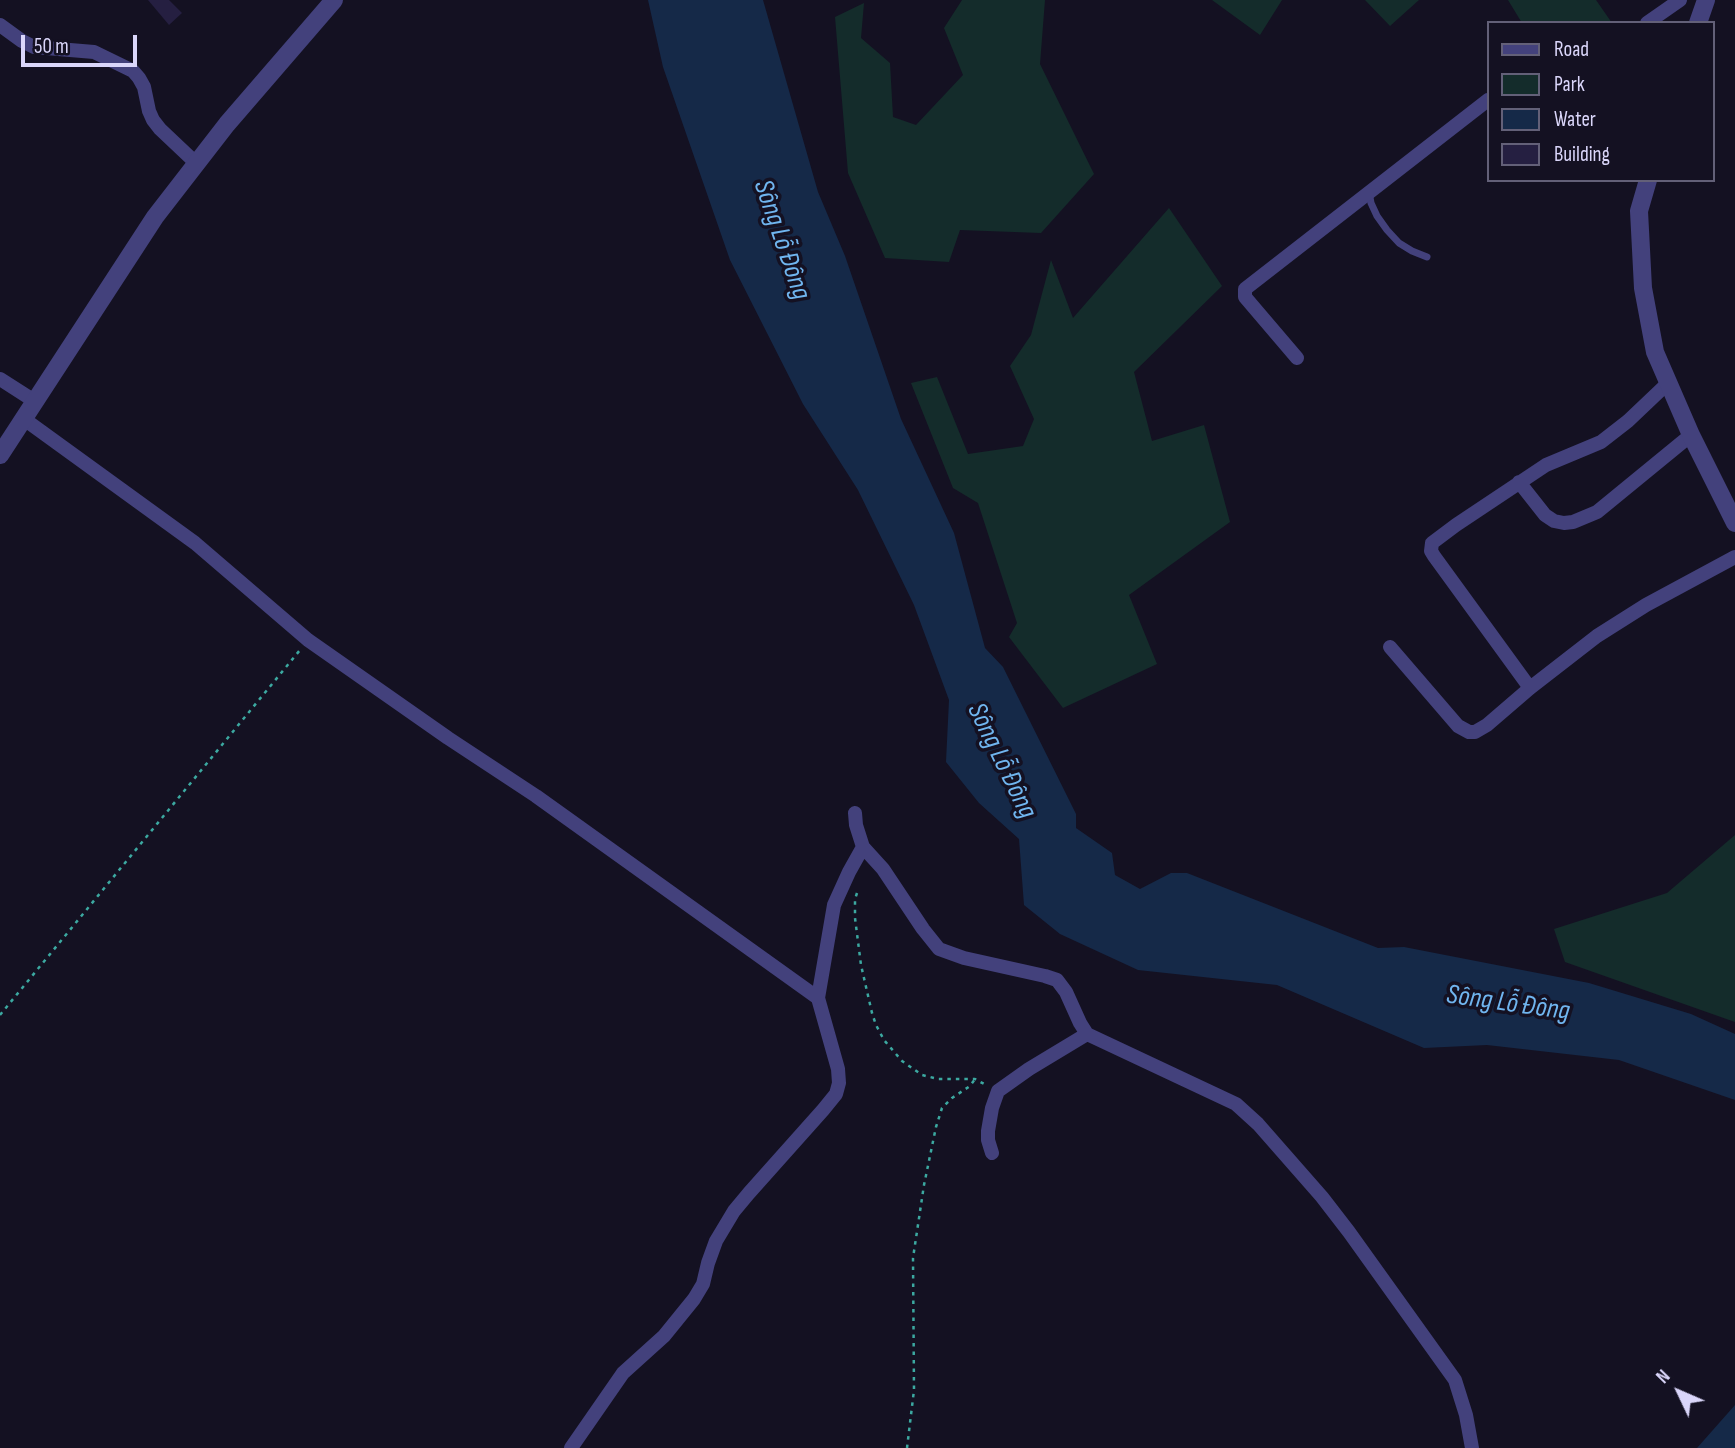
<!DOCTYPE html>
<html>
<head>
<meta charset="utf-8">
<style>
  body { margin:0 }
  #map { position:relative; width:1735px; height:1448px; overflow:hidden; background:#141122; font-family:"Sofia Sans Condensed",sans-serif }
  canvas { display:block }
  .legend { position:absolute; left:1487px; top:21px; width:228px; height:161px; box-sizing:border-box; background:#141122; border:2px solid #636078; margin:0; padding:9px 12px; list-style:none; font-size:21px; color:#dad6fa }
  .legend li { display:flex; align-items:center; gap:14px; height:35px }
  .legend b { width:35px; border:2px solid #636078 }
  .north { position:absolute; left:1644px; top:1357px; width:70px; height:70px; -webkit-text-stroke:5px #141122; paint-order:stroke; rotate:314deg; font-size:19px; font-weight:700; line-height:28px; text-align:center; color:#dad6fa }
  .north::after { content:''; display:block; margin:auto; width:24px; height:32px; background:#dad6fa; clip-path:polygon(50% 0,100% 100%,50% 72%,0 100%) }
  .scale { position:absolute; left:21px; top:35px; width:116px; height:32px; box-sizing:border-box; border:4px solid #dad6fa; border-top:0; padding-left:9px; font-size:21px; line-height:24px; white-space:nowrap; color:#dad6fa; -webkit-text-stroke:5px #141122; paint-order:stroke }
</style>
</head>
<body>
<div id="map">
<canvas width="1735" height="1448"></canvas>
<ul class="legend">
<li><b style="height:9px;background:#43417c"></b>Road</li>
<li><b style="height:19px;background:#142c2b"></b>Park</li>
<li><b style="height:19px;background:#152948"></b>Water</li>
<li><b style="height:19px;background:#251f41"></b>Building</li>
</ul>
<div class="north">N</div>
<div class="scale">50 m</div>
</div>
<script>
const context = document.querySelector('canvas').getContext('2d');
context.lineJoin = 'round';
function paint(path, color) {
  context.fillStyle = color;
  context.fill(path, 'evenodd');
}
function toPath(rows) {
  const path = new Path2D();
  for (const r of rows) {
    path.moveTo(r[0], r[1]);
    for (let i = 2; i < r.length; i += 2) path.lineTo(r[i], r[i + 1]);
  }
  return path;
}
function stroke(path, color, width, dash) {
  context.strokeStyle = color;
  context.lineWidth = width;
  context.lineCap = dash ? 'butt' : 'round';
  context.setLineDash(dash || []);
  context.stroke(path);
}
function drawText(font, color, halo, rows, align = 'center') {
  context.font = font + ' "Sofia Sans Condensed",sans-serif';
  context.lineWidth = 7;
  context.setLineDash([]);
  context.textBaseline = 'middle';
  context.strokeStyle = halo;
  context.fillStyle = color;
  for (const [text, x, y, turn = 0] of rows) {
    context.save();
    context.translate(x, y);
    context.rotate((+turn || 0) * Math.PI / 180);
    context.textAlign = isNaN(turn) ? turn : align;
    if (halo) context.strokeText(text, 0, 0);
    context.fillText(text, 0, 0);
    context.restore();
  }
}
const green = toPath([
  [962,0,1045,0,1040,64,1094,174,1041,233,960,230,949,262,885,258,848,173,835,17,864,3,861,38,890,63,893,117,916,125,963,75,944,28],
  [1212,0,1282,0,1260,35],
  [1365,0,1419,0,1390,26],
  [1508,0,1596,0,1612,23,1522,23],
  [1169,208,1222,286,1134,372,1152,441,1204,425,1230,522,1129,595,1157,664,1063,708,1009,637,1017,623,978,503,953,488,911,383,937,377,968,454,1023,446,1034,419,1010,366,1031,335,1051,260,1073,318],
  [1735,835,1735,1022,1565,962,1554,929,1667,893]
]);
const water = toPath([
  [648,0,763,0,818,192,845,256,901,419,954,533,985,648,1003,667,1076,814,1076,828,1112,853,1115,875,1140,889,1171,873,1187,873,1378,948,1404,947,1589,983,1691,1014,1735,1034,1735,1100,1619,1060,1487,1045,1424,1048,1277,985,1138,970,1060,934,1024,905,1019,839,979,803,946,762,949,700,914,605,858,490,803,404,730,260,663,67],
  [1735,1405,1735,1448,1697,1448]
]);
const building = toPath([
  [148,0,169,0,182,13,169,25]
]);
const path = toPath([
  [857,893,855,899,855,918,861,965,872,1013,876,1025,884,1040,902,1061,922,1075,938,1079,975,1079,986,1085],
  [0,1015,300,650],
  [907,1448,914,1390,913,1258,924,1185,936,1127,942,1108,952,1098,970,1086,975,1079]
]);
const service = toPath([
  [1369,192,1371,203,1377,216,1387,230,1399,243,1412,251,1427,257]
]);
const minor = toPath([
  [1647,23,1680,0],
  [0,25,22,41,34,47,94,52,133,71,139,78,144,87,149,111,153,120,160,129,197,164],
  [1297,358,1245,297,1245,289,1488,100],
  [0,379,36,402],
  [24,419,195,543,308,640,448,738,536,796,818,998],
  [1519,482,1545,515,1554,521,1564,523,1573,522,1597,512,1691,435],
  [1390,647,1458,726,1469,732,1475,732,1487,725,1530,688,1597,636,1646,605,1735,557],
  [1530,688,1434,556,1431,551,1432,543,1456,525,1546,465,1601,442,1628,421,1668,383],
  [855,813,856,825,863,847,883,869,923,929,939,949,964,958,1045,976,1057,980,1066,992,1080,1023,1087,1034,1236,1104,1258,1124,1322,1197,1349,1232,1455,1380,1466,1415,1472,1448],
  [992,1153,988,1140,988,1131,992,1108,998,1091,1029,1069,1087,1034],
  [571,1448,623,1373,664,1336,694,1299,703,1284,708,1263,716,1241,734,1211,749,1193,823,1110,836,1094,839,1083,838,1069,818,998,834,905,849,872,863,847]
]);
const tertiary = toPath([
  [1698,23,1706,0],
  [1648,180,1639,211,1643,288,1655,352,1691,435,1735,523],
  [0,455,155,217,227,124,334,0]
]);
const waterNames = [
  ["Sông Lỗ Đông",781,240,71],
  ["Sông Lỗ Đông",1001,761,64],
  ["Sông Lỗ Đông",1508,1004,8]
];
paint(green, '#142c2b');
paint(water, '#152948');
paint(building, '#251f41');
stroke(path, '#3ca9a1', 2.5, [3.5, 5]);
stroke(service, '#43417c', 7);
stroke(minor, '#43417c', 14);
stroke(tertiary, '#43417c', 18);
drawText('italic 28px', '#70b5ef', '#141122', waterNames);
</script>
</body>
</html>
